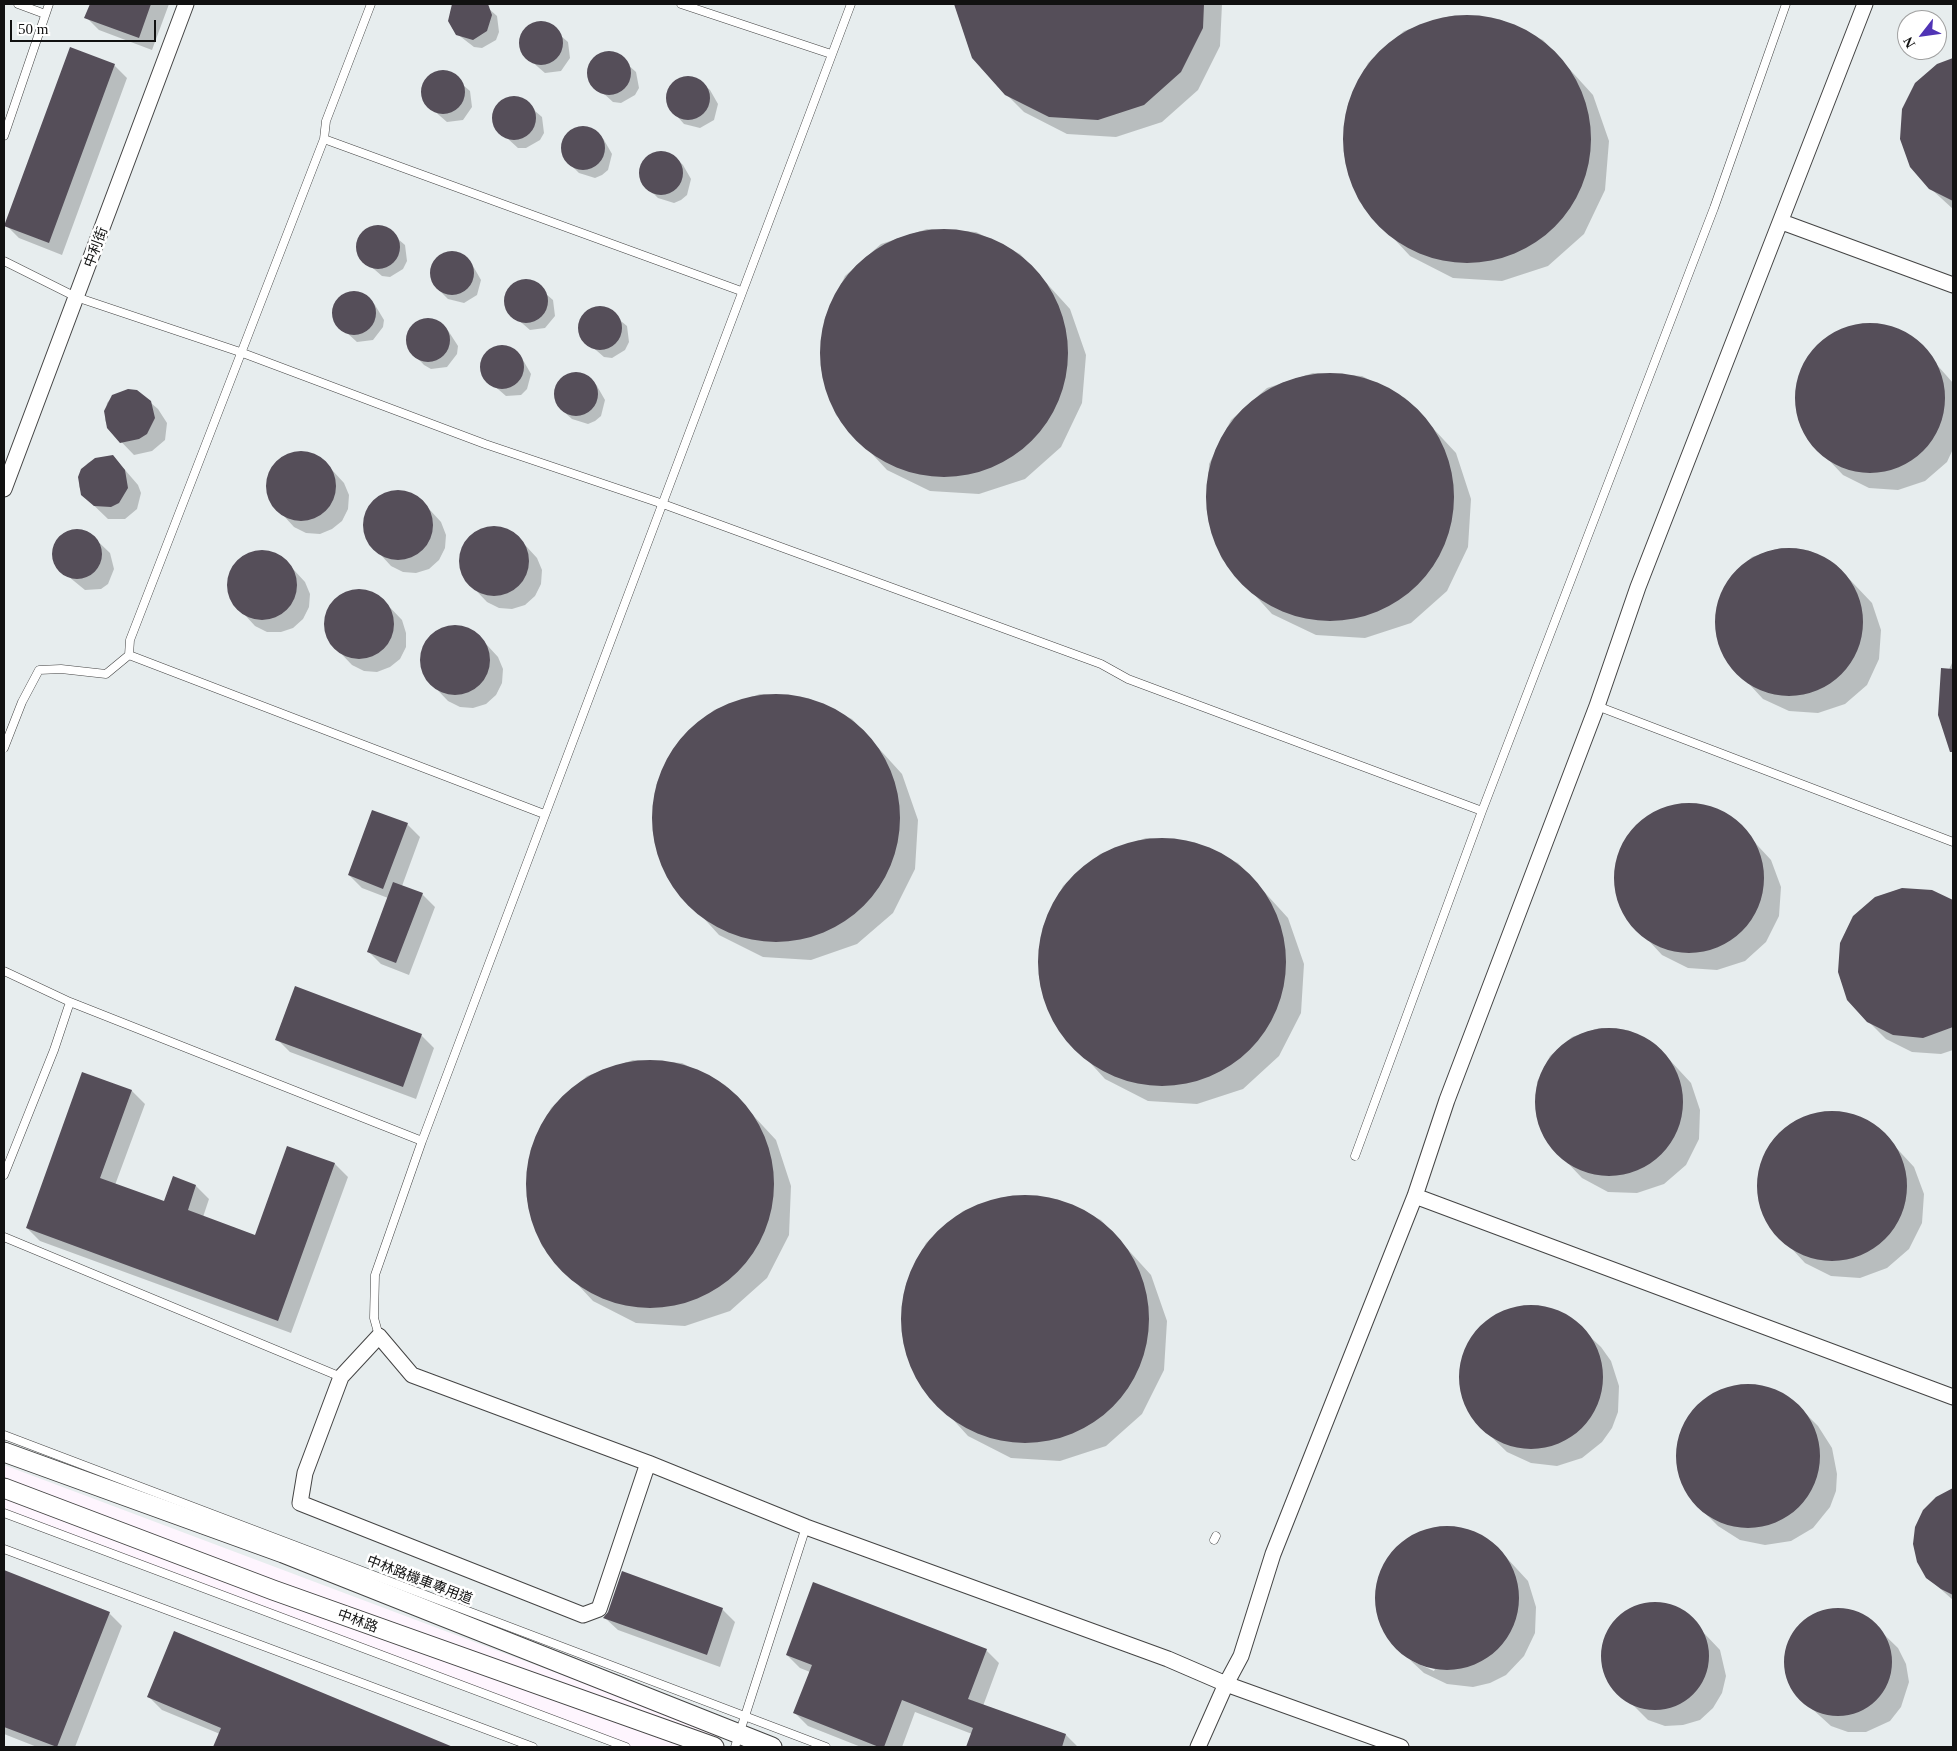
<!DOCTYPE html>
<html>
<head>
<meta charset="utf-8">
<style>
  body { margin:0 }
  #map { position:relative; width:1957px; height:1751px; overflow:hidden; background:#fef5fe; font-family:Georgia,serif }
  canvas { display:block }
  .frame { position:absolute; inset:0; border:5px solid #111; pointer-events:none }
  .north { position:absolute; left:1897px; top:10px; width:50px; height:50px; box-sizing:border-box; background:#fff; border:1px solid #a0a0a0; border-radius:50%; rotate:240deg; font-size:14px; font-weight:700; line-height:20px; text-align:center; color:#111 }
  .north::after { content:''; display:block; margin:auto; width:18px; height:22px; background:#5034b5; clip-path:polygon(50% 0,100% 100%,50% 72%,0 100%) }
  .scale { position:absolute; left:10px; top:20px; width:146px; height:22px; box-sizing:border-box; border:2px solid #111; border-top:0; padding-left:6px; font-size:15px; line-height:18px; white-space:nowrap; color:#111; -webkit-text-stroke:4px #fff; paint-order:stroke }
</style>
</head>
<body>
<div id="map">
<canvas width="1957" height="1751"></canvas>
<div class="frame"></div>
<div class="north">N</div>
<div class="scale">50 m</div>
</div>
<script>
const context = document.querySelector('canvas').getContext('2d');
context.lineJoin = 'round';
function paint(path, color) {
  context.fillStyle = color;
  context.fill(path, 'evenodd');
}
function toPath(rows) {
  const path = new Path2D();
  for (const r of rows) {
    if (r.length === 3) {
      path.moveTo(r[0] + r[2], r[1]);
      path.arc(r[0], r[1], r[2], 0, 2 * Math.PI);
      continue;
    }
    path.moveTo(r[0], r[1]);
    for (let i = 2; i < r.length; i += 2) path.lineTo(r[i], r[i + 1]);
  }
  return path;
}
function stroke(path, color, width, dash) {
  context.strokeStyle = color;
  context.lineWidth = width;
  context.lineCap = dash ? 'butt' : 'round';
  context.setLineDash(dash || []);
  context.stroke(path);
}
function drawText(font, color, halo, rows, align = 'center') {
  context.font = font + ' Georgia,"Noto Sans TC",serif';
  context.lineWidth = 5;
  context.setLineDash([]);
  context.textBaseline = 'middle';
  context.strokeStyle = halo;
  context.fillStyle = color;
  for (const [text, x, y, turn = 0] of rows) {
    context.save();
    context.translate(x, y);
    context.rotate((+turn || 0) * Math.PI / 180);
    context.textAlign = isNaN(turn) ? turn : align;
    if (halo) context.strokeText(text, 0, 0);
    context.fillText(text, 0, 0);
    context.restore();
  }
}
const industrial = toPath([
  [4,4,1953,4,1953,1747,717,1747,719,1734,4,1465],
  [1907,20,1937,20,1937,50,1907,50],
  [4,1514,623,1747,4,1747]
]);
const shadow = toPath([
  [91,4,169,4,152,50,99,30,86,17],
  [456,4,483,4,488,8,497,16,499,32,496,40,482,48,474,47,461,37,452,28,450,12],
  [958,4,1222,4,1220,46,1198,90,1162,122,1116,137,1067,134,1024,112,1006,94,958,11],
  [1450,16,1499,19,1543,40,1593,95,1609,141,1605,190,1584,234,1548,266,1502,281,1453,278,1410,256,1359,201,1344,155,1347,107,1368,63,1404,31],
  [538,23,546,23,568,42,570,58,561,71,545,73,523,54,521,38,524,31],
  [615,53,636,72,639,88,635,95,621,103,613,102,592,83,589,68,599,55],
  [1953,60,1953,209,1930,188,1938,65],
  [114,65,127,78,62,255,19,238,6,225],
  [440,72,448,72,470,91,472,107,463,120,447,122,425,103,423,87,427,80],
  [685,77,701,82,710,90,718,104,714,120,700,128,684,124,676,115,667,101,672,85],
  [520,98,542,117,544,133,540,140,526,148,518,148,497,129,494,113,504,100],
  [580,127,595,131,604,140,612,154,608,170,602,175,595,178,579,173,570,164,562,150,566,135],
  [659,152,674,156,683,165,691,179,687,195,681,200,674,203,658,198,649,189,641,175,645,160],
  [383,226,405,245,407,261,403,269,390,277,382,276,360,257,358,241,367,228],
  [927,229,976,232,1020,254,1070,309,1086,355,1082,403,1061,447,1025,479,979,494,930,491,887,470,836,415,821,369,824,320,845,276,881,244],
  [449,253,464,257,473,266,481,280,477,295,464,303,448,299,439,290,431,276,435,260],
  [531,281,553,300,555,316,545,328,530,330,508,311,506,295,515,283],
  [359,293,375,305,384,320,383,327,373,340,357,342,336,323,334,308,343,295],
  [605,308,627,326,629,342,625,350,612,358,604,357,582,338,580,322,589,309],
  [433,320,449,332,458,346,457,354,447,367,431,369,424,365,410,350,407,342,407,334,417,322],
  [1860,325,1889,327,1915,340,1953,383,1953,449,1947,462,1925,481,1898,490,1869,488,1843,475,1806,436,1796,408,1798,379,1811,353,1833,334],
  [499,347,514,351,523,360,531,374,527,389,521,395,506,396,484,377,481,362,491,349],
  [573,373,588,377,597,386,605,400,601,416,595,421,588,424,572,419,563,411,555,397,559,381],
  [1313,373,1362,376,1405,398,1456,453,1471,499,1468,547,1447,591,1411,623,1365,638,1316,635,1272,614,1222,559,1207,513,1209,464,1231,420,1267,388],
  [137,391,158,409,167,423,165,440,152,451,134,455,108,428,105,420,107,403,113,396],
  [297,452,310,453,322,459,344,483,349,495,348,509,342,521,332,529,320,534,306,533,294,527,272,503,267,490,268,477,274,465,284,456],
  [113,456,138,485,141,493,137,509,125,519,108,519,82,494,79,486,82,470,88,463,95,459],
  [393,491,406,492,419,498,441,522,446,535,445,548,439,560,429,569,416,573,403,572,391,566,369,542,364,530,365,516,371,504,381,496],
  [490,527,503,528,515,534,537,558,542,570,541,584,535,596,525,605,512,609,499,608,487,602,464,578,460,566,461,552,467,541,477,532],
  [74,530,87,531,110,553,114,569,108,584,101,589,85,590,58,568,53,552,55,544,67,532],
  [1780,548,1808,550,1834,563,1872,603,1881,630,1879,659,1867,685,1845,704,1818,713,1789,711,1763,699,1726,659,1716,631,1718,602,1731,576,1752,557],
  [258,551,271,552,283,558,305,582,310,594,309,607,303,619,293,628,281,632,267,632,255,626,233,602,228,589,229,576,235,564,245,555],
  [354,590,368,591,380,597,402,620,406,633,406,647,400,659,390,667,377,672,364,671,352,665,329,641,325,628,326,615,332,603,342,594],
  [450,626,464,627,476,633,498,657,503,669,502,683,496,695,486,704,473,708,460,707,448,701,425,677,421,664,422,651,428,639,438,630],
  [1953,661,1953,748,1948,743,1941,686],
  [760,694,808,698,852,719,902,774,918,820,915,869,893,913,857,944,811,960,763,957,719,935,669,880,653,834,656,785,678,742,714,710],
  [1679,805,1708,807,1734,820,1771,860,1781,887,1779,916,1766,942,1745,961,1717,970,1688,968,1662,955,1625,915,1616,888,1618,859,1630,833,1652,814],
  [407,824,420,837,402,886,422,894,435,907,409,975,381,964,368,951,388,898,362,888,349,875],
  [1146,838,1194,842,1238,863,1288,918,1304,964,1301,1013,1279,1056,1243,1089,1197,1104,1148,1101,1105,1079,1055,1024,1039,978,1042,929,1063,886,1100,854],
  [1931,891,1953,902,1953,1050,1941,1054,1912,1052,1886,1039,1868,1021],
  [1599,1028,1628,1030,1654,1043,1691,1083,1700,1110,1699,1139,1686,1165,1664,1184,1637,1193,1608,1192,1582,1178,1545,1139,1536,1111,1537,1082,1550,1056,1572,1037],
  [421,1035,434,1048,416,1099,290,1052,277,1039],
  [633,1060,682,1063,725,1085,776,1140,791,1186,789,1235,767,1278,730,1311,685,1326,636,1323,593,1301,542,1246,527,1200,530,1151,551,1108,587,1076],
  [83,1074,132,1091,145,1104,115,1185,165,1203,174,1178,196,1186,209,1199,203,1217,256,1236,288,1147,335,1164,348,1177,291,1333,40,1241,27,1228],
  [1822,1112,1851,1114,1877,1127,1914,1167,1924,1194,1922,1223,1909,1249,1887,1268,1860,1278,1831,1276,1805,1263,1768,1223,1759,1195,1760,1166,1773,1140,1795,1121],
  [1009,1196,1057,1199,1101,1220,1151,1275,1167,1321,1164,1370,1142,1414,1106,1446,1060,1461,1011,1458,968,1436,918,1381,902,1335,905,1287,926,1243,963,1211],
  [1519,1307,1545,1307,1569,1317,1601,1347,1611,1361,1619,1386,1618,1412,1612,1428,1602,1442,1582,1458,1557,1466,1531,1463,1507,1452,1476,1422,1467,1407,1460,1382,1463,1356,1475,1333,1495,1315],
  [1754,1385,1779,1392,1800,1408,1818,1426,1832,1448,1837,1474,1836,1491,1830,1507,1813,1528,1791,1541,1765,1545,1740,1540,1718,1526,1700,1508,1689,1494,1681,1478,1678,1452,1681,1435,1688,1419,1705,1400,1728,1388],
  [1953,1491,1953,1600,1927,1577],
  [1436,1527,1453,1527,1470,1530,1493,1543,1528,1581,1536,1607,1535,1633,1524,1656,1506,1675,1490,1683,1473,1687,1447,1684,1424,1673,1410,1660,1434,1671,1435,1669,1406,1656,1393,1643,1383,1628,1377,1602,1380,1577,1392,1554,1411,1536],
  [4,1572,109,1613,122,1626,75,1747,37,1747,4,1734],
  [1650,1603,1668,1605,1684,1612,1720,1650,1726,1676,1722,1693,1713,1708,1700,1720,1683,1725,1665,1726,1648,1720,1611,1683,1603,1658,1605,1640,1613,1625,1633,1608],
  [722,1609,735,1622,720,1667,618,1630,605,1618],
  [1842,1609,1867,1618,1898,1648,1906,1664,1909,1682,1901,1707,1890,1721,1866,1732,1848,1732,1831,1726,1799,1697,1787,1673,1786,1655,1791,1638,1802,1624,1816,1614],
  [986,1650,999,1663,983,1706,1066,1735,1078,1747,967,1747,972,1734,915,1712,902,1747,861,1747,808,1726,795,1713,810,1672,800,1668,787,1655],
  [149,1697,434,1740,441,1747,215,1747,220,1734,162,1710]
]);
const building = toPath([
  [90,4,151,4,139,38,84,18],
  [452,4,488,4,492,15,487,31,473,40,456,35,448,21],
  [954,4,1204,4,1203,28,1181,72,1144,105,1098,120,1049,117,1005,95,972,58],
  [1467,139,124],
  [541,43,22],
  [70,47,115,64,49,243,4,226],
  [609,73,22],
  [1953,58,1953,201,1929,189,1910,167,1900,139,1902,109,1915,83,1937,64],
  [443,92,22],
  [688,98,22],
  [514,118,22],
  [583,148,22],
  [661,173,22],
  [378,247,22],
  [944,353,124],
  [452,273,22],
  [526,301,22],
  [354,313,22],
  [600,328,22],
  [428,340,22],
  [1870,398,75],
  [502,367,22],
  [576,394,22],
  [1330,497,124],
  [128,389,137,390,151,401,155,418,147,434,139,439,120,443,107,428,104,411,112,395],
  [301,486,35],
  [113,455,125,470,128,488,119,503,111,507,94,506,81,495,78,477,81,469,95,458],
  [398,525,35],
  [494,561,35],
  [77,554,25],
  [1789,622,74],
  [262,585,35],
  [359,624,35],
  [455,660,35],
  [1941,668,1953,669,1953,752,1950,752,1938,715],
  [776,818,124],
  [1689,878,75],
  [372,810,408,823,383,889,348,875],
  [1162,962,124],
  [393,882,423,893,396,963,367,952],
  [1902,888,1932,890,1953,900,1953,1027,1923,1038,1893,1035,1867,1022,1847,1000,1838,972,1840,943,1853,916,1875,897],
  [295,986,422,1034,403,1087,275,1040],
  [1609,1102,74],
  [650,1184,124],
  [82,1072,132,1090,100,1178,164,1201,173,1176,196,1185,188,1210,255,1235,287,1146,335,1163,278,1321,26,1228],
  [1832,1186,75],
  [1025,1319,124],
  [1531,1377,72],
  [1748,1456,72],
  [1953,1488,1953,1595,1941,1589,1926,1578,1917,1562,1913,1544,1915,1527,1923,1510,1936,1497],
  [1447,1598,72],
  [4,1570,110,1612,57,1747,4,1727],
  [622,1571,723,1608,707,1655,603,1618,608,1612],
  [813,1582,987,1649,968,1699,1066,1734,1062,1747,966,1747,973,1728,902,1700,884,1747,879,1747,793,1713,812,1665,786,1655],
  [1655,1656,54],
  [1838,1662,54],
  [174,1631,453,1747,213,1747,221,1728,147,1697]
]);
const service = toPath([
  [18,4,45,14],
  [681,4,831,54],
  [4,136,49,4],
  [324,139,741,291],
  [4,261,76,297,240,352,485,444,663,504,1101,664,1128,679,1482,811],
  [129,655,544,814],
  [1597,706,1953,842],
  [4,748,22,702,39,670,61,669,106,674,129,655,130,640,324,139,326,121,371,4],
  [4,971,70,1002,422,1141],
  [1355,1156,1482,811,1714,208,1786,4],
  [4,1175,54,1050,70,1002],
  [4,1237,341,1377],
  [379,1336,374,1318,375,1275,422,1141,851,4],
  [4,1435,826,1747],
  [4,1513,626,1747],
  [1214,1540,1216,1536],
  [4,1549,533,1747],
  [735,1747,806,1527]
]);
const minor = toPath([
  [1782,222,1953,285],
  [4,489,186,4],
  [1415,1196,1953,1397],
  [648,1463,599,1609,583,1615,300,1503,305,1473,341,1377,379,1336,412,1375,648,1463,806,1527,1168,1659,1226,1684,1401,1747],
  [1198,1747,1226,1684,1241,1656,1273,1554,1415,1196,1447,1100,1597,706,1638,587,1865,4]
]);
const tertiary = toPath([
  [4,1452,283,1553,772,1747],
  [4,1488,273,1590,714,1747]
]);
const streetNames = [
  ["中利街",95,247,-69],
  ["中林路機車專用道",420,1579,21],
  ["中林路",358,1620,20]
];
paint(industrial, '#e7edee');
paint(shadow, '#0003');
paint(building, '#554e59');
stroke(service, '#444', 9);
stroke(minor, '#444', 17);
stroke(tertiary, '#444', 21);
stroke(service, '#fff', 8);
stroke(minor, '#fff', 15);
stroke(tertiary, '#fff', 19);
drawText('14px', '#111', '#fff', streetNames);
</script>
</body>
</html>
